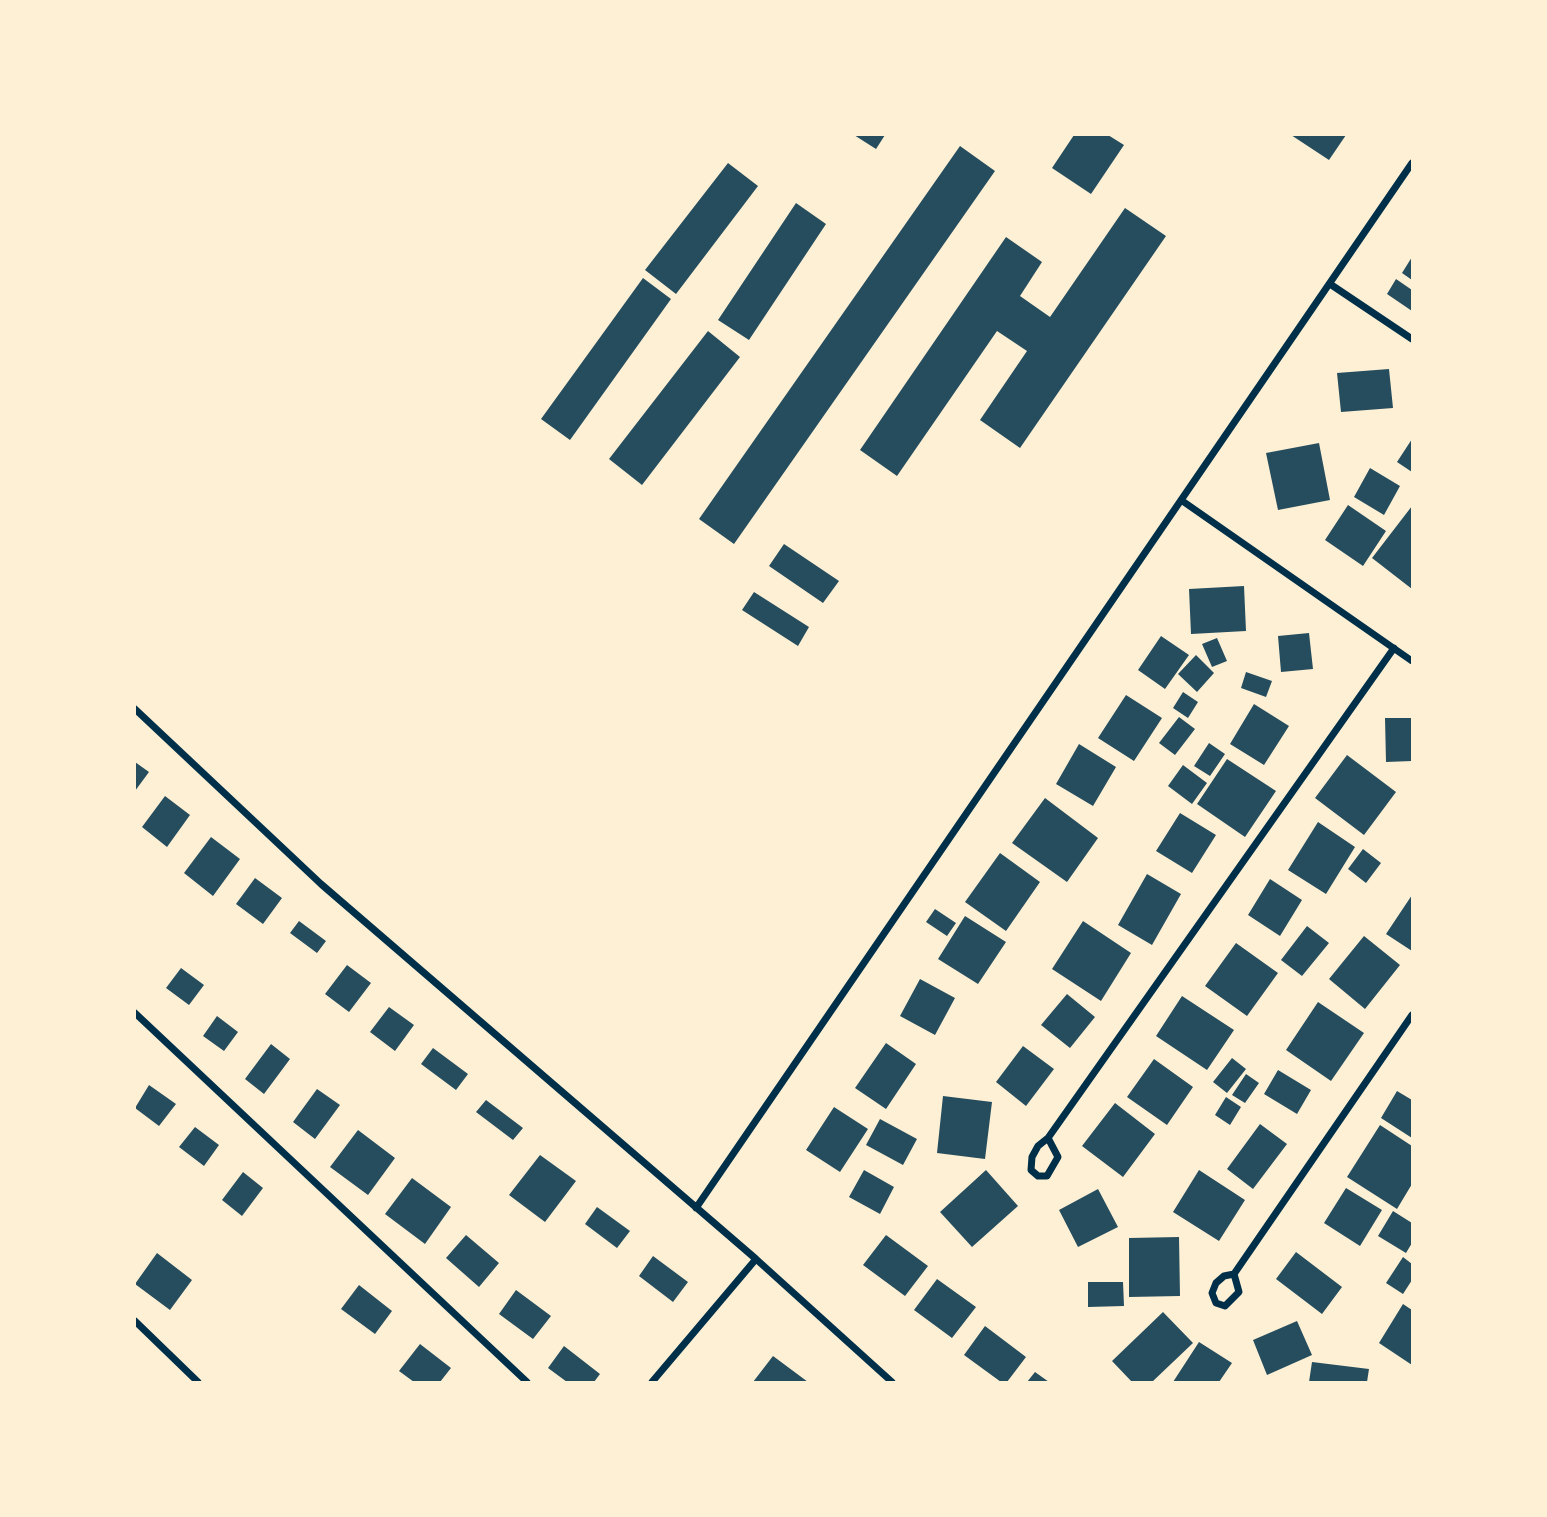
<!DOCTYPE html>
<html>
<head>
<meta charset="utf-8">
<style>
  body { margin:0 }
  #map { position:relative; width:1547px; height:1517px; overflow:hidden; background:#fdf0d5; font-family:"Exo 2",sans-serif }
  canvas { display:block }
  .frame { position:absolute; inset:0; border:136px solid #fdf0d5; pointer-events:none }
</style>
</head>
<body>
<div id="map">
<canvas width="1547" height="1517"></canvas>
<div class="frame"></div>
</div>
<script>
const context = document.querySelector('canvas').getContext('2d');
context.lineJoin = 'round';
function paint(path, color) {
  context.fillStyle = color;
  context.fill(path, 'evenodd');
}
function toPath(rows) {
  const path = new Path2D();
  for (const r of rows) {
    path.moveTo(r[0], r[1]);
    for (let i = 2; i < r.length; i += 2) path.lineTo(r[i], r[i + 1]);
  }
  return path;
}
function stroke(path, color, width, dash) {
  context.strokeStyle = color;
  context.lineWidth = width;
  context.lineCap = dash ? 'butt' : 'round';
  context.setLineDash(dash || []);
  context.stroke(path);
}
const building = toPath([
  [854,135,885,135,876,149],
  [1074,135,1108,135,1124,145,1091,194,1052,168],
  [1291,135,1346,135,1329,160],
  [960,146,995,171,734,544,699,519],
  [728,163,758,186,676,294,645,270],
  [796,203,826,224,749,340,718,320],
  [1125,208,1166,236,1020,448,980,420,1027,351,997,331,897,476,860,450,1006,237,1042,262,1020,296,1050,317],
  [1412,257,1412,280,1402,273],
  [643,278,671,299,570,440,541,419],
  [1396,279,1412,290,1412,311,1387,294],
  [708,331,740,357,642,485,609,459],
  [1389,369,1393,408,1341,412,1337,373],
  [1412,439,1412,472,1397,462],
  [1319,443,1330,500,1278,510,1266,453],
  [1370,468,1400,486,1384,515,1354,497],
  [1348,505,1386,531,1363,566,1325,540],
  [1412,506,1412,589,1372,558],
  [784,544,839,581,823,603,769,566],
  [1244,586,1246,631,1191,634,1189,589],
  [754,592,809,627,798,646,742,610],
  [1309,633,1313,669,1281,672,1278,636],
  [1161,636,1189,655,1165,689,1138,670],
  [1217,638,1227,661,1212,667,1202,644],
  [1196,655,1214,673,1197,692,1178,674],
  [1246,672,1272,681,1266,697,1241,688],
  [1183,692,1198,702,1188,718,1173,708],
  [1126,695,1162,718,1134,761,1098,738],
  [1254,704,1289,726,1264,765,1230,744],
  [1179,717,1195,729,1175,755,1159,743],
  [1385,718,1412,718,1412,761,1386,762],
  [1209,743,1225,754,1210,776,1194,766],
  [1079,744,1116,767,1093,806,1056,784],
  [1347,755,1396,792,1364,835,1315,798],
  [1227,759,1276,791,1245,837,1197,804],
  [135,762,149,772,135,791],
  [1183,765,1207,783,1192,804,1168,786],
  [165,796,190,815,167,847,142,827],
  [1045,798,1098,838,1067,882,1012,843],
  [1180,813,1216,835,1192,873,1156,851],
  [1318,822,1355,847,1326,894,1288,870],
  [211,837,240,859,213,896,184,873],
  [1363,849,1381,863,1366,883,1348,869],
  [1000,853,1040,882,1006,931,965,902],
  [1147,874,1181,894,1152,945,1118,925],
  [255,878,282,898,263,924,236,904],
  [1270,879,1302,900,1280,936,1248,915],
  [1412,895,1412,951,1386,934],
  [935,909,956,923,947,936,926,922],
  [965,916,1006,942,978,984,938,959],
  [299,921,326,941,317,953,290,933],
  [1083,921,1131,953,1101,1001,1052,969],
  [1307,926,1329,943,1302,976,1281,960],
  [1364,936,1400,965,1365,1009,1329,979],
  [1236,943,1278,973,1247,1016,1205,986],
  [347,965,371,983,349,1012,325,994],
  [181,968,204,985,189,1005,166,988],
  [920,979,955,998,935,1035,900,1016],
  [1067,994,1095,1017,1070,1048,1041,1025],
  [1182,996,1234,1030,1207,1070,1156,1036],
  [1318,1002,1364,1033,1331,1081,1286,1050],
  [389,1007,414,1025,395,1051,370,1032],
  [217,1016,238,1032,224,1051,203,1036],
  [886,1043,916,1064,886,1109,855,1088],
  [271,1044,290,1059,264,1094,245,1079],
  [1023,1046,1054,1069,1026,1106,996,1082],
  [433,1048,468,1074,456,1090,421,1064],
  [1232,1058,1246,1069,1227,1093,1213,1082],
  [1154,1059,1193,1087,1167,1125,1127,1097],
  [1278,1070,1311,1090,1297,1114,1264,1094],
  [1246,1074,1259,1083,1245,1103,1232,1095],
  [149,1085,176,1104,159,1126,135,1108],
  [317,1089,340,1105,315,1139,293,1122],
  [1397,1091,1412,1100,1412,1138,1381,1118],
  [943,1096,992,1102,985,1159,937,1153],
  [1226,1097,1241,1107,1230,1125,1215,1115],
  [486,1100,523,1128,513,1140,476,1112],
  [1115,1103,1155,1134,1123,1177,1082,1146],
  [834,1107,868,1129,840,1172,806,1150],
  [880,1119,917,1139,903,1165,866,1145],
  [1260,1124,1287,1144,1253,1189,1227,1169],
  [1380,1125,1412,1146,1412,1184,1397,1209,1347,1177],
  [195,1127,219,1145,204,1166,179,1147],
  [358,1130,395,1158,368,1195,330,1167],
  [540,1155,576,1181,545,1222,509,1195],
  [864,1170,894,1187,880,1214,849,1197],
  [986,1170,1018,1206,972,1247,940,1212],
  [1199,1170,1245,1200,1219,1241,1173,1212],
  [243,1172,263,1188,242,1216,222,1200],
  [412,1178,451,1207,425,1244,385,1214],
  [1346,1188,1382,1210,1360,1246,1324,1223],
  [1098,1189,1118,1227,1078,1247,1059,1210],
  [597,1207,630,1231,617,1248,585,1224],
  [1393,1211,1412,1223,1412,1243,1406,1253,1378,1236],
  [466,1235,499,1263,479,1287,446,1258],
  [886,1235,928,1266,905,1296,863,1265],
  [1179,1237,1180,1296,1129,1297,1129,1238],
  [1296,1252,1342,1287,1322,1314,1276,1279],
  [157,1253,192,1280,170,1310,135,1284],
  [653,1256,688,1282,673,1302,639,1276],
  [1403,1257,1412,1264,1412,1280,1403,1294,1386,1283],
  [937,1279,976,1307,952,1338,914,1310],
  [1088,1282,1123,1282,1124,1306,1088,1307],
  [359,1285,392,1311,375,1334,341,1309],
  [516,1290,551,1316,533,1339,499,1314],
  [1403,1304,1412,1310,1412,1365,1379,1343],
  [1163,1312,1193,1343,1152,1382,1132,1382,1112,1361],
  [1297,1321,1312,1355,1267,1375,1253,1340],
  [985,1326,1026,1357,1007,1382,1001,1382,964,1355],
  [1199,1342,1232,1363,1219,1382,1173,1382],
  [420,1344,451,1368,440,1382,414,1382,399,1371],
  [564,1346,600,1374,594,1382,567,1382,548,1368],
  [773,1356,808,1382,753,1382],
  [1312,1362,1369,1369,1367,1382,1309,1382],
  [1035,1372,1049,1382,1027,1382]
]);
const minor = toPath([
  [1330,284,1412,339],
  [1181,500,1412,661],
  [135,709,321,884,756,1259,892,1382],
  [135,1013,527,1382],
  [1048,1138,1058,1157,1047,1176,1038,1176,1031,1170,1032,1157,1038,1146,1048,1138,1394,648],
  [696,1208,1412,163],
  [1234,1274,1239,1292,1225,1306,1216,1303,1212,1293,1216,1283,1224,1276,1234,1274,1412,1015],
  [135,1321,198,1382],
  [652,1382,756,1259]
]);
paint(building, '#264d5e');
stroke(minor, '#003049', 7);
</script>
</body>
</html>
